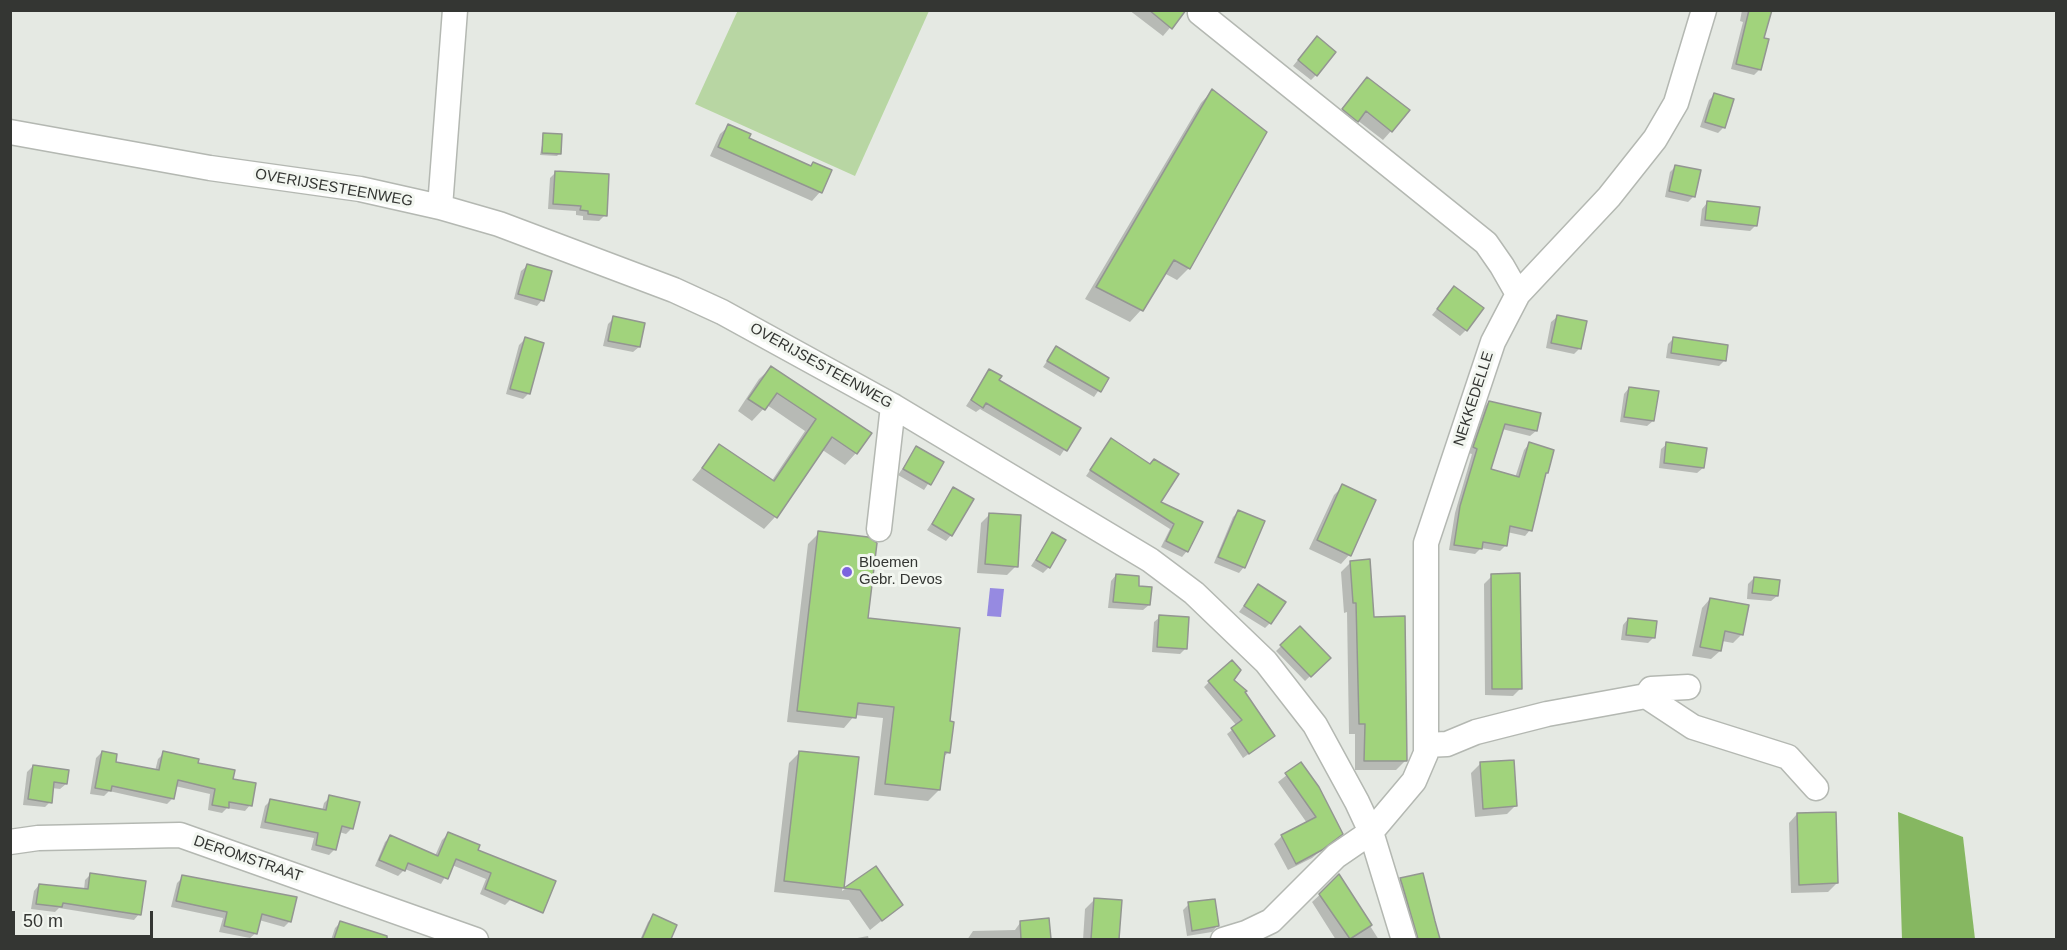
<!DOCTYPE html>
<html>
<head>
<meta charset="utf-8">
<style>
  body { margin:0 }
  #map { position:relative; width:2067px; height:950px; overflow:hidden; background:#e5e9e3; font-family:Helvetica,sans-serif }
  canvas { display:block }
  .frame { position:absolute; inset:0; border:12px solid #343633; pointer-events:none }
  .scale { position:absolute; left:12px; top:911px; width:141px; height:27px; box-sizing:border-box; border:3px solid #343633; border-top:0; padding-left:8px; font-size:18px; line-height:21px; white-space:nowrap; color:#343633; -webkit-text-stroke:4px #f2f6f0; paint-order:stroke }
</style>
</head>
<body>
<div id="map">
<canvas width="2067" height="950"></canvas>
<div class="frame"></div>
<div class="scale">50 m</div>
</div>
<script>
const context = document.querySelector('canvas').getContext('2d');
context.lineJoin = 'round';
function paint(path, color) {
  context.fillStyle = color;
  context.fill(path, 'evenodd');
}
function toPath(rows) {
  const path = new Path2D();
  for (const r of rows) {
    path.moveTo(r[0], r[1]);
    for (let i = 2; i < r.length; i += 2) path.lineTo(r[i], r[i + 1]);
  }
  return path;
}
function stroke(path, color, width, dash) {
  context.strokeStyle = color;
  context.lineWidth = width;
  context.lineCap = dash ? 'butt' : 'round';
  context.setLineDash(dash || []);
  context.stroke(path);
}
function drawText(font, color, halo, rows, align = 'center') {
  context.font = font + ' Helvetica,sans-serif';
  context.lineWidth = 6;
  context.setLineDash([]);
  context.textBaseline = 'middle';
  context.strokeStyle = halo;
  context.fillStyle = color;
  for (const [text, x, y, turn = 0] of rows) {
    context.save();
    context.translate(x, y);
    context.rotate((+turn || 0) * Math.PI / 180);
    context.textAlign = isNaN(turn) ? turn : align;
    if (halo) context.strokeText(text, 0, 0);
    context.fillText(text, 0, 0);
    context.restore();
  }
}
const green = toPath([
  [738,10,929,11,855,176,695,104]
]);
const forest = toPath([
  [1898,812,1963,837,1975,939,1902,939]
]);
const water = toPath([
  [990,588,1004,589,1001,617,987,616]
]);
const shadow = toPath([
  [1129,10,1185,10,1163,36],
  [1742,10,1771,10,1763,39,1760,69,1754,75,1731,69,1743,22,1740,21],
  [1311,44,1316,75,1311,80,1293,66],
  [1367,79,1391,131,1383,140,1357,120,1348,129,1335,118],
  [1212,91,1189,268,1177,280,1164,273,1141,310,1130,322,1085,299,1201,103],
  [1714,95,1724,127,1718,133,1700,127,1709,100],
  [729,126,747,139,810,167,813,164,830,171,820,192,812,201,710,156,720,134],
  [544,135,559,154,557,156,540,155],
  [1676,166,1694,196,1688,202,1665,197,1670,172],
  [556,172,605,215,599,221,583,220,583,216,576,215,576,211,548,209,550,178],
  [1707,203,1756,225,1750,231,1700,226,1702,209],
  [527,266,542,300,537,306,514,299,521,271],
  [1454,288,1466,330,1460,336,1432,315],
  [1557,317,1580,348,1574,354,1546,348,1551,322],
  [614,318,639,347,633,352,603,346,608,324],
  [1674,338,1724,361,1719,366,1666,358,1668,344],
  [525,339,528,394,523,399,506,394,519,345],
  [1056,348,1107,378,1094,397,1043,367],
  [771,368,856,453,845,465,821,449,775,517,764,529,692,480,719,446,771,482,805,431,767,405,752,421,738,411,759,379],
  [989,371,997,381,1079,428,1060,456,980,409,976,412,966,406],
  [1629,388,1653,421,1647,426,1620,422,1624,394],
  [1489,402,1536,431,1530,436,1502,429,1489,470,1515,478,1524,450,1529,444,1543,475,1530,530,1525,536,1507,532,1506,545,1500,551,1481,548,1475,554,1449,550,1455,513,1472,454,1468,453,1483,408],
  [1111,440,1159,502,1201,522,1187,551,1182,557,1161,547,1170,529,1086,476],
  [1667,444,1703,468,1697,473,1659,468,1661,449],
  [917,448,942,463,924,490,898,475],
  [1343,486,1349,555,1341,564,1309,549,1334,495],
  [954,489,951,535,946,541,927,530],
  [1238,512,1244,567,1239,573,1214,563,1233,517],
  [989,515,1016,566,1007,575,977,573,981,523],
  [819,533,866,619,948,723,949,752,942,758,939,790,928,801,874,795,883,718,855,715,844,728,787,722,808,544],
  [1052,534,1049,567,1043,573,1031,566],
  [1351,562,1373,619,1406,760,1396,770,1355,770,1355,734,1349,734,1347,612,1344,613,1341,572],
  [1116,575,1137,588,1149,605,1143,610,1108,608,1111,581],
  [1492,576,1521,688,1513,696,1485,695,1484,584],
  [1754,578,1777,596,1771,601,1747,599,1748,584],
  [1259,585,1270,623,1265,628,1239,612],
  [1710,599,1742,634,1733,643,1722,641,1720,651,1711,659,1692,656,1702,608],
  [1160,617,1185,649,1180,654,1152,652,1154,622],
  [1628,619,1654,637,1648,643,1621,640,1623,625],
  [1300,628,1329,658,1305,681,1276,651],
  [1232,681,1273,736,1243,758,1227,734,1237,726,1204,687,1209,682],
  [102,752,114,764,155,771,158,759,164,753,231,780,250,805,245,811,227,808,222,813,208,810,210,794,175,786,172,799,167,804,109,791,104,796,90,794,96,758],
  [800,752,857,758,842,891,875,868,901,905,870,930,849,900,774,892,789,763],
  [1301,764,1341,834,1312,858,1288,870,1274,844,1282,836,1307,823,1278,782],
  [1480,764,1516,805,1507,814,1475,817,1471,773],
  [33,766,66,784,60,789,52,788,50,802,45,807,23,805,27,772],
  [330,797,352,828,346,834,339,832,335,849,329,855,311,850,314,838,260,828,265,806,270,801,322,811,324,803],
  [1797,814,1837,883,1828,892,1791,893,1789,823],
  [448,834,476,850,511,899,505,905,480,894,486,879,452,865,441,884,405,869,398,876,375,866,385,842,390,837,435,856,442,840],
  [91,874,139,914,134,920,59,908,55,912,31,909,34,891,39,885,84,890,85,880],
  [1422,874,1438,940,1411,940,1396,885,1401,880],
  [183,877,290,921,284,927,259,920,256,933,250,938,219,932,223,918,171,907,177,883],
  [1339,877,1379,940,1336,940,1312,902],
  [1094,900,1120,902,1118,940,1083,940,1085,909],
  [1189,904,1217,926,1212,932,1187,936,1183,910],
  [653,916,675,926,669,940,640,940,648,922],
  [1048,920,1050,940,967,940,973,931,1015,930,1020,923],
  [340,923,395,940,331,940,335,928],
  [868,936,869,940,847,940]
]);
const building = toPath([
  [1149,10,1186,10,1172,29,1149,10],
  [1749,10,1772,10,1764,38,1769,39,1761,70,1736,64,1749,10],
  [1317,36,1336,52,1317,76,1298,60,1317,36],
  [1367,77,1410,110,1392,132,1366,111,1358,122,1342,109,1367,77],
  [1212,89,1267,132,1190,269,1174,260,1143,311,1096,287,1212,89],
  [1714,93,1734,99,1725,128,1705,122,1714,93],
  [728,124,751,134,749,138,811,166,813,162,832,170,822,193,718,147,728,124],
  [543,133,562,134,561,154,542,153,543,133],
  [1675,165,1701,170,1695,197,1669,191,1675,165],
  [555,171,609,174,607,216,588,214,588,211,580,210,581,206,553,204,555,171],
  [1707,201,1760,207,1757,226,1705,220,1707,201],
  [527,264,552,271,544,301,518,294,527,264],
  [1454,286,1484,308,1467,331,1437,309,1454,286],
  [1557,315,1587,321,1581,349,1551,343,1557,315],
  [613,316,645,323,640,347,608,341,613,316],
  [525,337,544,343,530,394,510,389,525,337],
  [1673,337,1728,345,1726,361,1671,353,1673,337],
  [1056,346,1109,378,1101,392,1047,361,1056,346],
  [771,366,872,433,857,454,832,437,777,518,702,468,719,444,774,481,816,419,777,393,765,410,748,399,771,366],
  [989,369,1002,376,999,380,1081,428,1067,451,986,403,983,408,971,400,989,369],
  [1629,387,1659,391,1654,421,1624,417,1629,387],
  [1489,401,1541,413,1537,431,1505,424,1491,469,1519,477,1529,442,1554,450,1548,473,1546,473,1532,531,1510,526,1507,546,1483,542,1482,549,1454,545,1460,506,1477,449,1473,447,1489,401],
  [1111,438,1150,464,1154,459,1179,474,1161,502,1203,522,1188,552,1166,541,1174,524,1090,470,1111,438],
  [1666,442,1707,448,1704,468,1664,463,1666,442],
  [916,446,944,462,931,485,903,469,916,446],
  [1342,484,1376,500,1351,556,1317,540,1342,484],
  [953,487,974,499,952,536,932,524,953,487],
  [1238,510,1265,521,1245,568,1218,557,1238,510],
  [989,513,1021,515,1018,567,985,564,989,513],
  [818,531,868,537,877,543,868,618,960,628,950,721,954,722,950,753,945,752,940,790,885,784,894,707,858,703,856,718,797,711,818,531],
  [1052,532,1066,540,1050,568,1036,560,1052,532],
  [1370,559,1374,617,1405,616,1407,761,1364,761,1365,724,1359,724,1356,603,1353,603,1350,561,1370,559],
  [1520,573,1522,689,1492,689,1491,574,1520,573],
  [1116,574,1139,576,1139,586,1152,587,1150,605,1113,602,1116,574],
  [1754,577,1780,580,1778,596,1752,593,1754,577],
  [1258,584,1286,602,1271,624,1244,606,1258,584],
  [1710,598,1749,605,1743,635,1725,631,1721,651,1700,647,1710,598],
  [1159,615,1189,617,1187,649,1157,647,1159,615],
  [1628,618,1657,621,1655,638,1626,635,1628,618],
  [1300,626,1331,658,1311,677,1280,645,1300,626],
  [1232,660,1241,670,1234,680,1247,691,1245,692,1275,736,1249,754,1231,728,1242,720,1208,681,1232,660],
  [102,751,117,754,116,762,159,770,163,751,199,759,198,763,235,770,233,779,256,783,252,806,229,802,229,808,212,805,215,789,178,780,174,799,112,786,111,791,95,788,102,751],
  [799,751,859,757,844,888,876,866,903,905,882,921,860,890,784,881,799,751],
  [1514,760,1517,806,1483,809,1480,762,1514,760],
  [1301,762,1319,787,1343,834,1322,850,1296,864,1281,835,1316,817,1285,773,1301,762],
  [33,765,69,770,67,784,54,782,52,803,28,799,33,765],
  [329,795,360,802,353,829,342,826,336,850,316,845,318,833,265,822,270,799,326,810,329,795],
  [1836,812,1838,883,1799,885,1797,813,1836,812],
  [448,832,480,845,478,850,556,881,543,913,485,889,491,873,456,859,448,879,408,863,405,871,379,860,390,835,438,856,448,832],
  [90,873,146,881,141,915,63,903,62,907,36,904,39,884,88,889,90,873],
  [1423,873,1435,921,1440,939,1418,939,1402,884,1400,878,1423,873],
  [1339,874,1372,925,1350,939,1319,894,1339,874],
  [182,875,297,897,291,922,262,914,257,934,224,926,227,912,176,901,182,875],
  [1094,898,1122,900,1119,939,1091,939,1094,898],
  [1215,899,1219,926,1192,931,1188,902,1215,899],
  [653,914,677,925,671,939,642,939,653,914],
  [1049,918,1051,939,1021,939,1020,921,1049,918],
  [340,921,387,936,387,939,334,939,340,921]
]);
const minor = toPath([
  [1200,13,1486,243,1502,266,1518,294],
  [10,132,210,168,360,189,440,207,499,224,674,290,722,312,893,406,1150,560,1194,593,1266,662,1315,725,1357,802,1371,832,1404,940],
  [440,207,455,10],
  [879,529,893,406],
  [1646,696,1651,689,1688,687],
  [1426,745,1447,744,1476,732,1547,714,1646,696,1693,727,1788,757,1816,788],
  [10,842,38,838,180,835,476,940],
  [1223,940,1246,933,1271,921,1336,856,1371,832,1414,781,1426,753,1426,543,1493,342,1518,294,1609,197,1655,139,1676,103,1704,10]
]);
const markers = [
  [847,572,6,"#7c63de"]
];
const streetNames = [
  ["OVERIJSESTEENWEG",334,188,10],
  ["OVERIJSESTEENWEG",821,366,29],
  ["NEKKEDELLE",1474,399,-72],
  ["DEROMSTRAAT",248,859,19]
];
const poiNames = [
  ["Bloemen",859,563],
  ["Gebr. Devos",859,580]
];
paint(green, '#b8d6a3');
paint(forest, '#86b761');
paint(water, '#968ae1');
paint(shadow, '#0003');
paint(building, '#a1d37c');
stroke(building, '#939691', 1.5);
stroke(minor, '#b4b8b2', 27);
stroke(minor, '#fff', 24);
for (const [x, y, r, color] of markers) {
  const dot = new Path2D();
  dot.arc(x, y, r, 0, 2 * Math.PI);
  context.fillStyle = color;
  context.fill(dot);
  stroke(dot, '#f2f6f0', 2);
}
drawText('15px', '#343633', '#f2f6f0', streetNames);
drawText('15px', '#343633', '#f2f6f0', poiNames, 'left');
</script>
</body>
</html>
